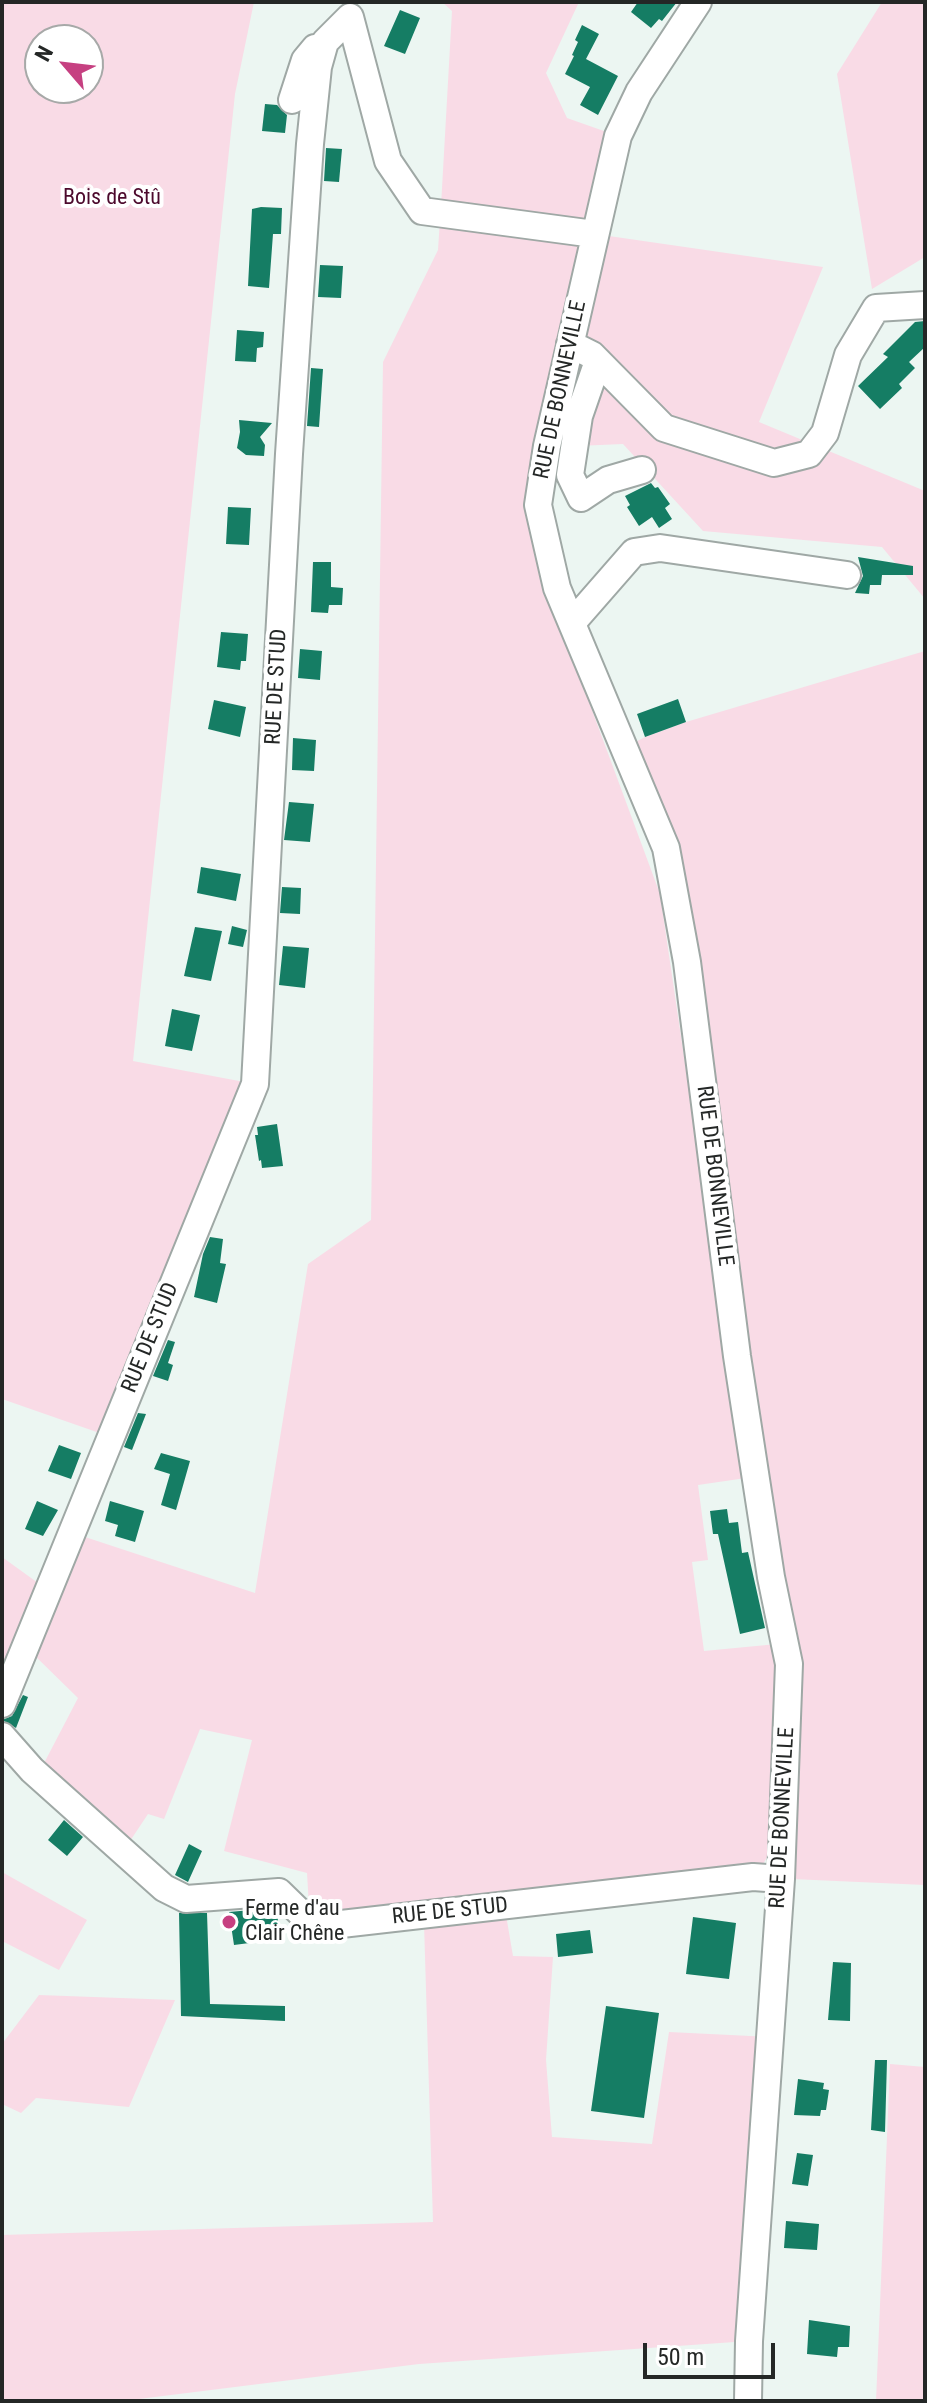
<!DOCTYPE html>
<html>
<head>
<meta charset="utf-8">
<style>
  body { margin:0 }
  #map { position:relative; width:927px; height:2403px; overflow:hidden; background:#ecf6f2; font-family:"Roboto Condensed",sans-serif }
  canvas { display:block }
  .frame { position:absolute; inset:0; border:4px solid #242726; pointer-events:none }
  .north { position:absolute; left:24px; top:24px; width:80px; height:80px; box-sizing:border-box; background:#fff; border:2px solid #a7a9a8; border-radius:50%; rotate:298deg; font-size:22px; font-weight:700; line-height:32px; text-align:center; color:#242726 }
  .north::after { content:''; display:block; margin:auto; width:28px; height:36px; background:#c64081; clip-path:polygon(50% 0,100% 100%,50% 72%,0 100%) }
  .scale { position:absolute; left:643px; top:2343px; width:132px; height:36px; box-sizing:border-box; border:4px solid #242726; border-top:0; padding-left:10px; font-size:24px; line-height:28px; white-space:nowrap; color:#242726; -webkit-text-stroke:6px #fff; paint-order:stroke }
</style>
</head>
<body>
<div id="map">
<canvas width="927" height="2403"></canvas>
<div class="frame"></div>
<div class="north">N</div>
<div class="scale">50 m</div>
</div>
<script>
const context = document.querySelector('canvas').getContext('2d');
context.lineJoin = 'round';
function paint(path, color) {
  context.fillStyle = color;
  context.fill(path, 'evenodd');
}
function toPath(rows) {
  const path = new Path2D();
  for (const r of rows) {
    path.moveTo(r[0], r[1]);
    for (let i = 2; i < r.length; i += 2) path.lineTo(r[i], r[i + 1]);
  }
  return path;
}
function stroke(path, color, width, dash) {
  context.strokeStyle = color;
  context.lineWidth = width;
  context.lineCap = dash ? 'butt' : 'round';
  context.setLineDash(dash || []);
  context.stroke(path);
}
function drawText(font, color, halo, rows, align = 'center') {
  context.font = font + ' "Roboto Condensed",sans-serif';
  context.lineWidth = 8;
  context.setLineDash([]);
  context.textBaseline = 'middle';
  context.strokeStyle = halo;
  context.fillStyle = color;
  for (const [text, x, y, turn = 0] of rows) {
    context.save();
    context.translate(x, y);
    context.rotate((+turn || 0) * Math.PI / 180);
    context.textAlign = isNaN(turn) ? turn : align;
    if (halo) context.strokeText(text, 0, 0);
    context.fillText(text, 0, 0);
    context.restore();
  }
}
const green = toPath([
  [2,2,254,2,235,94,133,1061,255,1084,111,1437,2,1399],
  [40,40,88,40,88,88,40,88],
  [442,2,579,2,546,73,567,118,618,136,595,234,823,267,759,422,925,491,925,599,882,547,703,531,623,444,554,447,594,234,441,206,452,11],
  [882,2,925,2,925,257,872,289,837,74],
  [440,220,582,244,530,485,538,564,660,894,746,1478,698,1485,708,1560,692,1562,704,1651,777,1644,772,1848,761,1868,337,1918,309,1906,307,1873,224,1851,252,1740,200,1729,164,1819,148,1814,128,1844,41,1769,78,1698,31,1652,79,1535,255,1593,308,1264,371,1220,383,362,438,250],
  [925,651,925,1885,792,1879,783,1584,687,962,624,748,645,737,686,722],
  [2,1557,45,1588,2,1685],
  [2,1872,87,1920,59,1970,2,1941],
  [506,1915,513,1956,553,1957,546,2060,552,2137,652,2144,669,2032,771,2037,749,2341,419,2364,123,2401,2,2401,2,2235,433,2222,424,1923],
  [39,1995,175,2000,129,2107,36,2098,21,2113,2,2104,2,2044],
  [890,2064,925,2067,925,2401,876,2401]
]);
const building = toPath([
  [638,2,677,2,662,21,659,19,651,28,631,12],
  [400,10,420,18,405,54,384,46],
  [582,25,599,34,586,59,618,76,598,115,580,105,590,87,565,74,574,56,572,55,578,42,575,40],
  [265,104,277,105,287,115,285,133,262,131],
  [326,148,342,149,339,182,324,181],
  [261,207,282,208,281,234,273,234,269,288,248,286,252,209],
  [320,265,343,266,341,298,318,297],
  [925,321,925,347,909,362,915,368,899,384,902,388,880,409,858,386,888,357,883,354,915,322],
  [237,330,264,332,263,347,257,348,256,362,235,361],
  [311,368,323,369,319,427,307,426],
  [239,420,272,423,260,437,265,445,264,456,246,455,237,448,240,432],
  [651,483,655,488,658,487,670,504,665,508,672,519,659,528,652,517,639,526,627,507,630,505,625,496],
  [228,507,251,508,249,545,226,544],
  [858,557,913,566,913,575,882,575,881,585,870,585,869,594,855,593,863,576],
  [313,562,331,562,331,587,343,588,342,605,329,605,328,613,311,612],
  [221,632,248,634,246,661,241,661,240,670,217,667],
  [300,649,322,651,320,680,298,678],
  [678,699,686,722,645,737,637,714],
  [214,700,246,707,240,737,208,729],
  [293,738,316,740,314,771,292,770],
  [289,802,314,804,310,842,284,840],
  [201,867,241,874,236,901,197,893],
  [282,887,301,888,300,914,280,913],
  [232,926,247,930,243,947,228,944],
  [195,927,222,931,211,981,184,976],
  [283,946,309,948,305,988,279,985],
  [172,1009,200,1015,192,1051,165,1046],
  [277,1124,283,1166,262,1168,261,1160,259,1161,255,1135,258,1135,257,1127],
  [210,1237,223,1239,220,1263,226,1264,217,1303,194,1297,203,1254],
  [168,1340,175,1342,168,1363,173,1365,168,1381,153,1376],
  [138,1413,146,1414,132,1450,124,1447],
  [59,1445,81,1453,71,1479,48,1471],
  [161,1453,190,1461,176,1510,161,1505,170,1474,154,1469],
  [37,1501,58,1510,43,1536,25,1529],
  [110,1501,144,1511,135,1542,115,1536,118,1525,105,1521],
  [727,1509,729,1523,738,1522,742,1553,748,1552,765,1628,740,1634,718,1534,713,1534,710,1511],
  [23,1695,28,1697,16,1728,2,1720,12,1716],
  [64,1820,83,1837,67,1856,48,1840],
  [189,1844,202,1851,188,1882,175,1875],
  [273,1908,277,1912,280,1939,234,1945,229,1912],
  [179,1913,207,1913,210,2004,285,2006,285,2021,181,2016],
  [693,1917,736,1923,729,1979,686,1974],
  [590,1930,593,1953,558,1957,556,1934],
  [833,1962,851,1963,850,2021,828,2020],
  [606,2006,659,2013,644,2118,591,2111],
  [875,2060,887,2060,885,2132,871,2130],
  [798,2079,824,2083,823,2089,829,2090,826,2110,821,2110,820,2116,794,2115],
  [797,2153,813,2155,808,2186,792,2184],
  [786,2221,819,2224,817,2250,784,2248],
  [809,2320,850,2326,849,2347,838,2347,837,2357,807,2354]
]);
const minor = toPath([
  [698,2,639,92,618,136,547,446,538,505,557,588,666,848,687,962,737,1356,771,1577,789,1664,781,1879,749,2341,748,2401],
  [292,100,305,60,315,48],
  [570,344,592,355,664,428,774,463,809,454,825,433,848,355,876,308,925,305],
  [598,361,579,416,570,475,581,498,608,480,642,470],
  [572,623,634,552,660,548,847,575],
  [2,1704,255,1084,289,454,310,144,318,67,325,42,350,17,388,161,422,211,594,234],
  [2,1736,32,1770,164,1888,186,1899,279,1892,315,1927,753,1877,781,1879]
]);
const markers = [
  [229,1922,8,"#c64081"]
];
const parkNames = [
  ["Bois de Stû",112,198]
];
const streetNames = [
  ["RUE DE BONNEVILLE",561,390,-78],
  ["RUE DE STUD",277,687,-87],
  ["RUE DE BONNEVILLE",714,1176,83],
  ["RUE DE STUD",151,1338,-68],
  ["RUE DE BONNEVILLE",783,1818,-87],
  ["RUE DE STUD",450,1912,-6]
];
const poiNames = [
  ["Ferme d'au",245,1909],
  ["Clair Chêne",245,1934]
];
paint(green, '#f9dbe6');
paint(building, '#157d64');
stroke(minor, '#9fa8a5', 30);
stroke(minor, '#fff', 26);
for (const [x, y, r, color] of markers) {
  const dot = new Path2D();
  dot.arc(x, y, r, 0, 2 * Math.PI);
  context.fillStyle = color;
  context.fill(dot);
  stroke(dot, '#fff', 3);
}
drawText('22px', '#4c092c', '#fff', parkNames);
drawText('22px', '#242726', '#fff', streetNames);
drawText('22px', '#242726', '#fff', poiNames, 'left');
</script>
</body>
</html>
